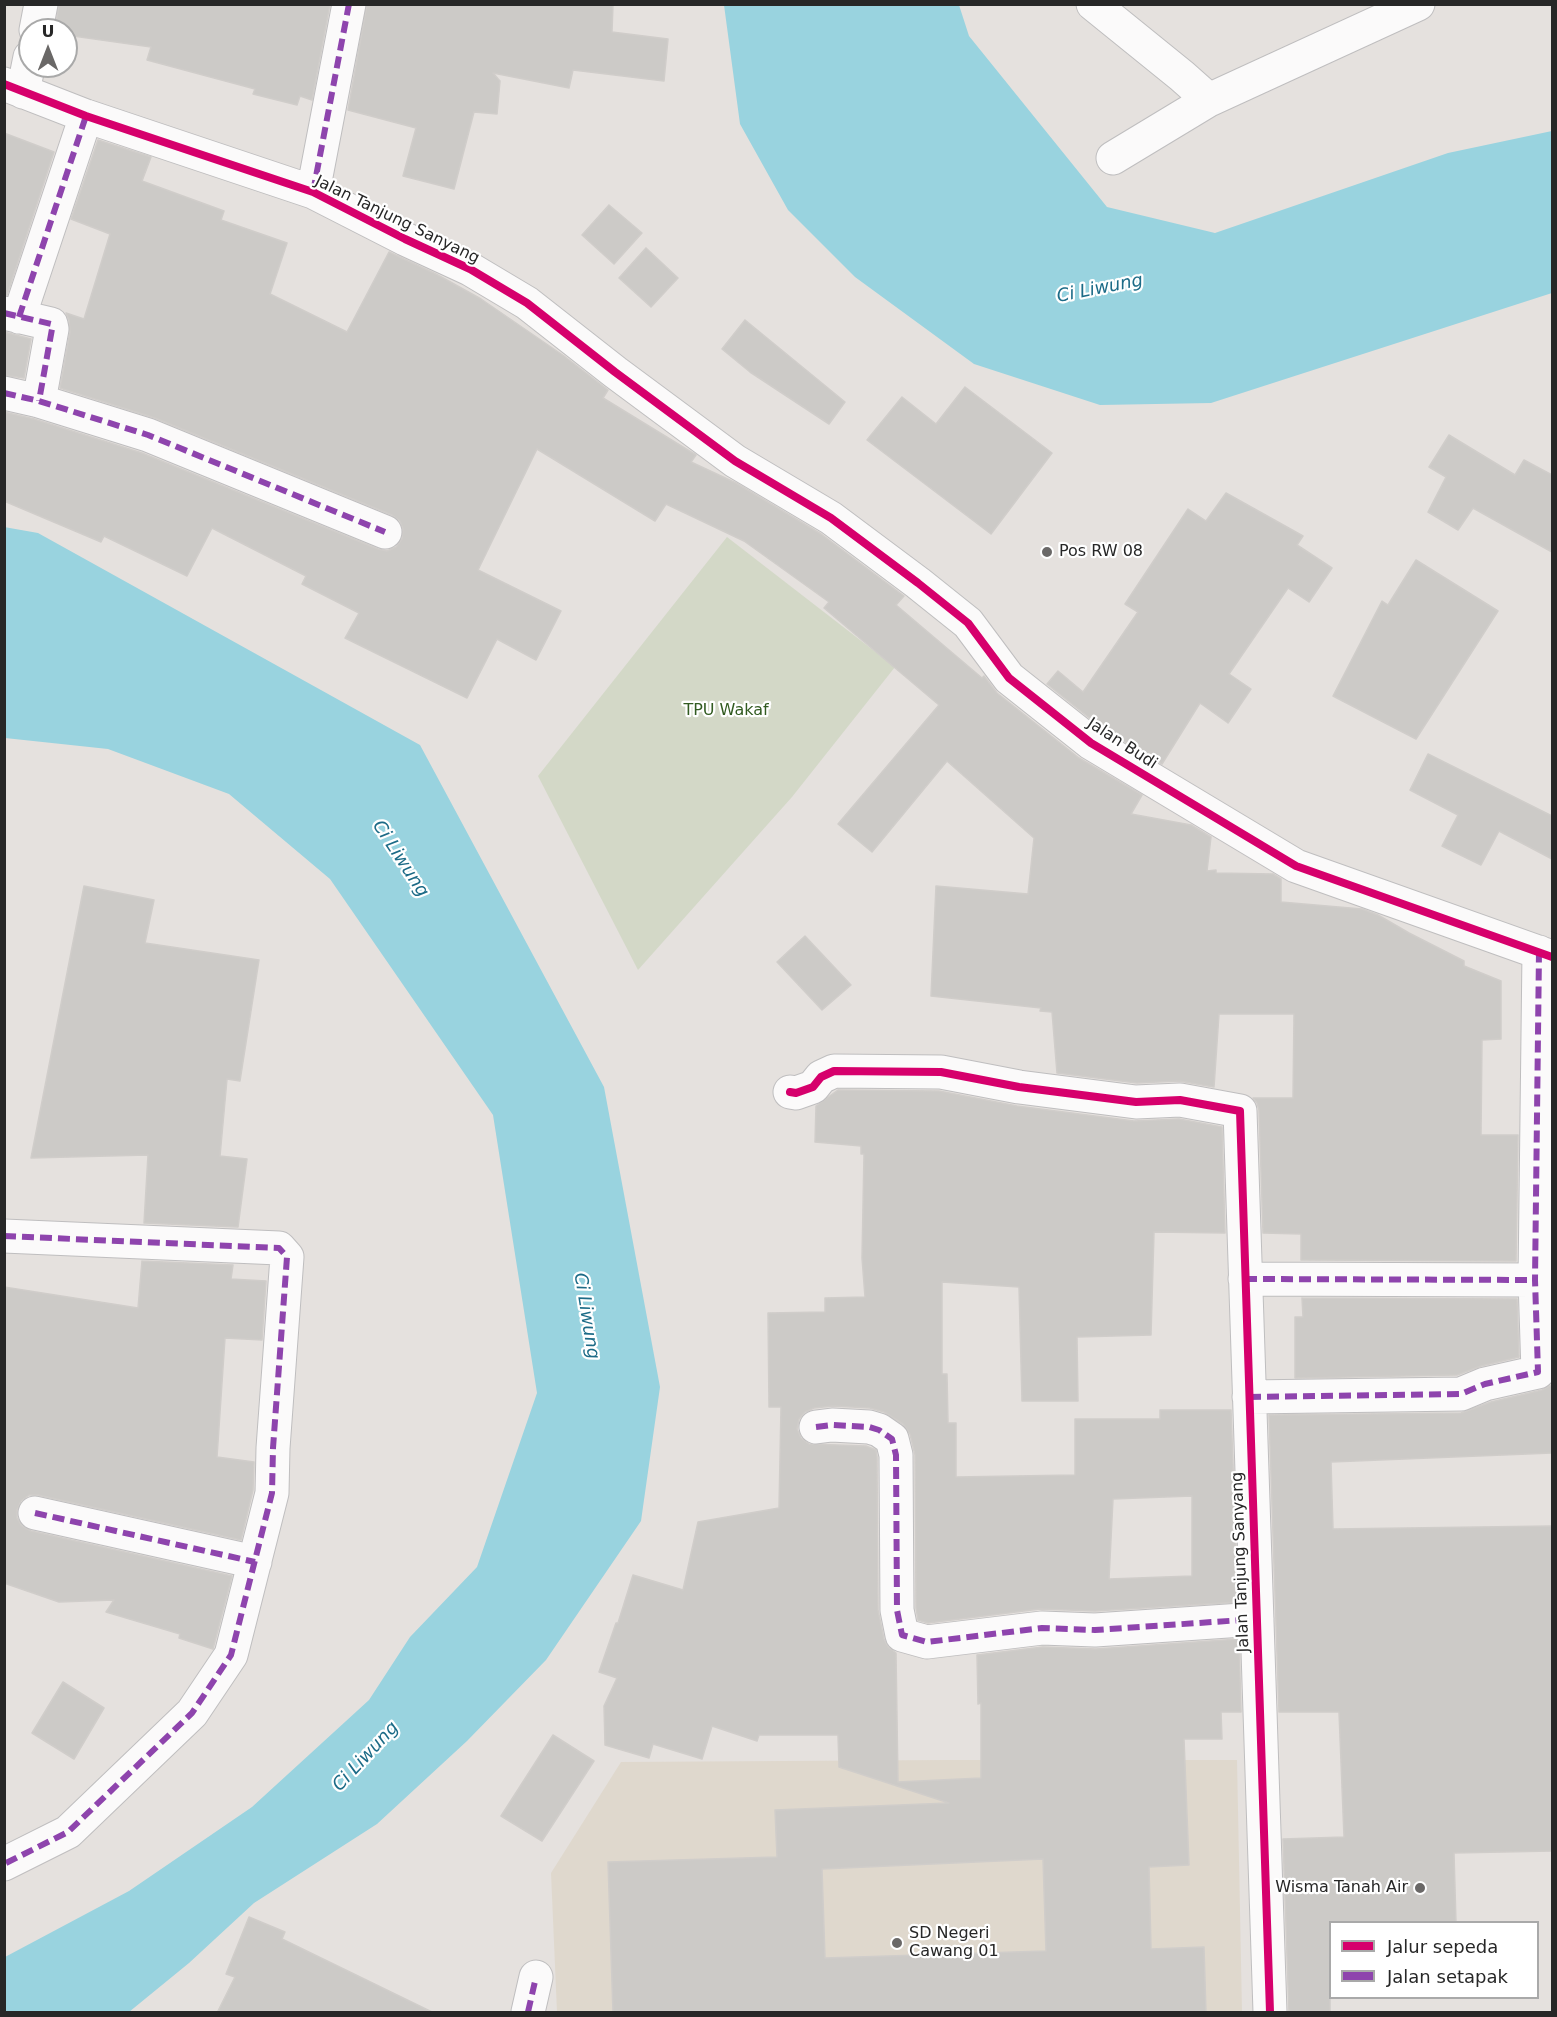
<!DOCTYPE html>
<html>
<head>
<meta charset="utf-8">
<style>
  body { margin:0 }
  #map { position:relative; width:1557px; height:2017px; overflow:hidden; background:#e5e1de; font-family:"DejaVu Sans",sans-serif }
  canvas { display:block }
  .frame { position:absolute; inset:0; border:6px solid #272727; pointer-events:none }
  .legend { position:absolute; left:1329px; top:1921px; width:210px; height:78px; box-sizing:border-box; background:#fff; border:2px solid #a9a9a9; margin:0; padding:8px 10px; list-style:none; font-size:18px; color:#272727 }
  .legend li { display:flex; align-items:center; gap:12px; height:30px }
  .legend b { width:30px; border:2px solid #a9a9a9 }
  .north { position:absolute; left:18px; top:18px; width:60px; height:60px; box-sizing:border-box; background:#fff; border:2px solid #a9a9a9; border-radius:50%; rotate:0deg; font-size:16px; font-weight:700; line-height:24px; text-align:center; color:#272727 }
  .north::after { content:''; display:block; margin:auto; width:21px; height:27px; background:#6a6867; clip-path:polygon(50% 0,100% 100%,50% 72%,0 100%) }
</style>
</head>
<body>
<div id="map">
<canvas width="1557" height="2017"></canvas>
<div class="frame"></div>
<ul class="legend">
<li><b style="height:8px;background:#d6006c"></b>Jalur sepeda</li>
<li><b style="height:8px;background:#8e44ad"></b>Jalan setapak</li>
</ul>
<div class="north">U</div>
</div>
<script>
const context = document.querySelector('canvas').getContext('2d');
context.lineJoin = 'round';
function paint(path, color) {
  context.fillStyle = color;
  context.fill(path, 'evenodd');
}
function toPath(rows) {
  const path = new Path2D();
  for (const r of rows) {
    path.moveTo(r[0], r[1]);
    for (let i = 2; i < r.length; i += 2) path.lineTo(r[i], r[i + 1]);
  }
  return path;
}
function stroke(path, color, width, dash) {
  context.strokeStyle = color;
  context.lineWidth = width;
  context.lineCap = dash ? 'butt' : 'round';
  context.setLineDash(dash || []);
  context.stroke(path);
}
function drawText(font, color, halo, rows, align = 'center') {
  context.font = font + ' "DejaVu Sans",sans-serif';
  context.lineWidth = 4.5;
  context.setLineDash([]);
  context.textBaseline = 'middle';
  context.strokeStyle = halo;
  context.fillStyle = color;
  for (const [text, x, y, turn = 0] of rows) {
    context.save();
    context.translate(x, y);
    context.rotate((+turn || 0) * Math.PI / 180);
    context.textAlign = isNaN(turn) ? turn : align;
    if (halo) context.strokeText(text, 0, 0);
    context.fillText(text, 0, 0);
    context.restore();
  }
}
const education = toPath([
  [947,1760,1237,1760,1242,2012,557,2012,551,1873,621,1762]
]);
const cemetery = toPath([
  [727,537,895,667,792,797,638,970,538,776]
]);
const water = toPath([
  [724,5,959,5,969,36,1107,207,1215,233,1448,153,1552,131,1552,293,1211,403,1100,405,974,364,855,277,788,210,740,124],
  [4,527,38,533,420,745,604,1087,660,1387,641,1521,546,1660,467,1741,377,1824,254,1903,189,1963,129,2012,5,2012,5,1957,129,1891,252,1807,369,1700,410,1637,477,1567,537,1393,493,1115,330,879,229,794,108,749,5,738]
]);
const building = toPath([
  [59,4,330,4,312,100,300,96,297,105,253,94,255,89,147,60,151,47,66,35,66,30,55,30,59,4],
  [367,4,613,4,612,32,668,39,664,81,573,70,569,88,493,73,500,81,497,114,474,112,454,189,403,176,416,128,348,110,367,4],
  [4,133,54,152,7,295,4,295,4,133],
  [98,140,151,157,142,181,224,211,221,220,287,243,270,294,347,332,389,252,436,274,481,299,564,356,608,390,603,398,696,455,691,462,736,483,821,534,904,596,896,605,982,678,984,676,997,693,1079,758,1142,795,1131,814,1191,825,1211,837,1207,871,1216,870,1216,873,1273,874,1281,879,1281,902,1362,909,1378,915,1409,933,1464,961,1464,966,1501,981,1501,1039,1482,1040,1481,1135,1518,1135,1516,1261,1301,1260,1301,1234,1263,1233,1259,1110,1257,1103,1253,1098,1293,1098,1294,1014,1219,1014,1214,1087,1179,1081,1137,1083,1057,1073,1052,1012,1040,1011,1041,1008,931,996,936,886,1028,894,1034,838,947,761,872,852,838,824,939,705,824,608,829,602,744,541,666,504,655,521,537,449,478,570,561,611,536,660,497,639,467,698,345,638,359,613,302,584,306,576,212,528,187,576,104,536,101,542,4,501,4,412,34,419,142,453,378,549,387,551,396,547,402,539,403,529,400,521,392,515,155,418,60,388,70,332,69,320,66,313,84,319,110,234,71,219,98,140],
  [609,205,642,233,614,264,582,235,609,205],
  [646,248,678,278,651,307,619,278,646,248],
  [745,320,845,402,829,424,750,372,722,349,745,320],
  [4,332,31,339,24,378,4,375,4,332],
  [965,387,1052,453,991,534,867,440,902,397,936,424,965,387],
  [1449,435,1515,475,1524,460,1552,475,1552,552,1473,508,1458,530,1428,512,1446,477,1429,467,1449,435],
  [1226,493,1303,536,1297,545,1332,568,1309,602,1288,588,1229,674,1251,689,1228,723,1200,703,1162,764,1102,728,1047,684,1058,671,1083,692,1138,612,1125,604,1188,509,1206,521,1226,493],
  [1416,560,1498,611,1416,739,1333,696,1382,601,1388,605,1416,560],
  [1428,754,1552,816,1552,859,1499,831,1481,865,1442,846,1458,815,1410,790,1428,754],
  [84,886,154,900,145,943,259,960,240,1081,227,1079,220,1156,247,1159,238,1227,144,1223,148,1155,31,1158,84,886],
  [805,936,851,985,822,1010,777,962,805,936],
  [838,1090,939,1091,1017,1106,1134,1121,1179,1119,1222,1127,1225,1233,1154,1232,1151,1335,1077,1337,1078,1401,1022,1401,1019,1287,942,1282,942,1374,947,1374,948,1423,956,1423,956,1477,1075,1475,1075,1419,1160,1419,1160,1410,1231,1410,1238,1602,1095,1611,1040,1609,928,1623,918,1620,916,1608,915,1455,910,1434,903,1424,884,1412,870,1408,833,1406,814,1408,805,1412,799,1419,797,1429,801,1438,809,1444,866,1446,876,1450,877,1457,878,1610,884,1639,888,1647,896,1653,898,1782,981,1778,981,1703,978,1704,977,1655,1043,1647,1096,1649,1239,1639,1241,1712,1221,1712,1222,1739,1184,1739,1189,1865,1149,1867,1151,1949,1204,1947,1206,2013,613,2013,608,1862,777,1857,775,1810,949,1803,839,1767,838,1735,759,1735,757,1741,712,1726,702,1759,653,1744,649,1758,605,1745,604,1706,617,1678,599,1672,616,1623,618,1623,633,1575,683,1590,698,1522,779,1508,781,1407,769,1407,768,1313,825,1312,825,1298,865,1297,862,1258,864,1154,861,1154,861,1146,815,1142,816,1106,838,1090],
  [1192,1496,1192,1576,1109,1579,1113,1499,1192,1496],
  [1043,1859,1046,1951,825,1958,822,1869,1043,1859],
  [142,1261,233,1265,231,1279,266,1281,262,1340,225,1338,217,1457,254,1462,253,1490,241,1540,38,1495,29,1495,21,1501,17,1510,17,1518,22,1526,31,1531,232,1576,213,1649,179,1638,180,1634,106,1612,114,1600,59,1602,4,1583,4,1287,138,1308,142,1261],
  [1302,1298,1517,1299,1519,1357,1481,1366,1457,1375,1295,1378,1295,1317,1303,1317,1302,1298],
  [1550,1386,1552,1386,1552,1453,1331,1462,1333,1529,1552,1526,1552,1851,1454,1853,1456,1923,1330,1923,1330,2013,1289,2013,1283,1839,1344,1837,1339,1712,1279,1712,1269,1415,1461,1413,1491,1402,1542,1390,1550,1386],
  [63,1682,104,1708,74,1759,32,1733,63,1682],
  [553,1735,594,1761,542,1841,501,1816,553,1735],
  [249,1917,285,1932,282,1939,434,2013,217,2013,235,1977,226,1974,249,1917]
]);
const minor = toPath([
  [1093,4,1182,76,1209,100,1418,4],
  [36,30,41,4],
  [4,84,86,116,313,192,405,239,470,269,527,303,615,372,735,461,831,518,918,583,968,623,1009,678,1091,743,1296,866,1552,957],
  [23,92,30,57],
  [1113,158,1209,100],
  [313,192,349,4],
  [4,313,51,324,52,329,39,401],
  [19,317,86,116],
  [4,393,39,401,148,435,385,532],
  [790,1092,796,1093,813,1087,821,1077,834,1071,941,1072,1019,1087,1136,1102,1180,1100,1240,1111,1270,2012],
  [4,1236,279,1248,287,1257,273,1448,272,1493,231,1655,192,1713,68,1832,4,1864],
  [1245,1279,1535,1280],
  [1249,1397,1461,1394,1485,1384,1538,1372,1535,1280,1539,952],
  [816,1427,832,1425,869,1427,879,1430,892,1439,896,1455,897,1610,902,1635,927,1642,1042,1628,1095,1630,1257,1619],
  [35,1513,255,1562],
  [528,2012,536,1977]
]);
const quiet = toPath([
  [313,192,349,4],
  [4,313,51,324,52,329,39,401],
  [19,317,86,116],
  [4,393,39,401,148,435,385,532],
  [4,1236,279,1248,287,1257,273,1448,272,1493,231,1655,192,1713,68,1832,4,1864],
  [1245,1279,1535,1280],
  [1249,1397,1461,1394,1485,1384,1538,1372,1535,1280,1539,952],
  [816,1427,832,1425,869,1427,879,1430,892,1439,896,1455,897,1610,902,1635,927,1642,1042,1628,1095,1630,1257,1619],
  [35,1513,255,1562],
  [528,2012,536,1977]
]);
const cycleway = toPath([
  [4,84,86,116,313,192,405,239,470,269,527,303,615,372,735,461,831,518,918,583,968,623,1009,678,1091,743,1296,866,1552,957],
  [790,1092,796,1093,813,1087,821,1077,834,1071,941,1072,1019,1087,1136,1102,1180,1100,1240,1111,1270,2012]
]);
const markers = [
  [1047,552,6,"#6a6867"],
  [1420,1888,6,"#6a6867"],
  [897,1943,6,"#6a6867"]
];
const streetNames = [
  ["Jalan Tanjung Sanyang",397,220,26],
  ["Jalan Budi",1122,744,33],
  ["Jalan Tanjung Sanyang",1241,1562,-92]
];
const poiNames = [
  ["Pos RW 08",1059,552],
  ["Wisma Tanah Air",1408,1888,"right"],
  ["SD Negeri",909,1934],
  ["Cawang 01",909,1952]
];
const parkNames = [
  ["TPU Wakaf",726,711]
];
const waterNames = [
  ["Ci Liwung",1100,289,-11],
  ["Ci Liwung",400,859,57],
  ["Ci Liwung",586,1316,81],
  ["Ci Liwung",366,1757,-47]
];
paint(education, '#dfd8cd');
paint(cemetery, '#d3d8c7');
paint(water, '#99d3df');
paint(building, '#cccac7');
stroke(building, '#d0cdca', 1.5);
stroke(minor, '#bfbebf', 35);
stroke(minor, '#fbfafa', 33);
stroke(quiet, '#8e44ad', 6, [12, 6]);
stroke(cycleway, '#d6006c', 8);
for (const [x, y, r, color] of markers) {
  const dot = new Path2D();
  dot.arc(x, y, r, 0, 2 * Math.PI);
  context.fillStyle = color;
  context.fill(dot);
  stroke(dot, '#fff', 2);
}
drawText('16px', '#272727', '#fff', streetNames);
drawText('16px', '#272727', '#fff', poiNames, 'left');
drawText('16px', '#325b21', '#fff', parkNames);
drawText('italic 18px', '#1c6b87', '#fff', waterNames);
</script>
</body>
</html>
